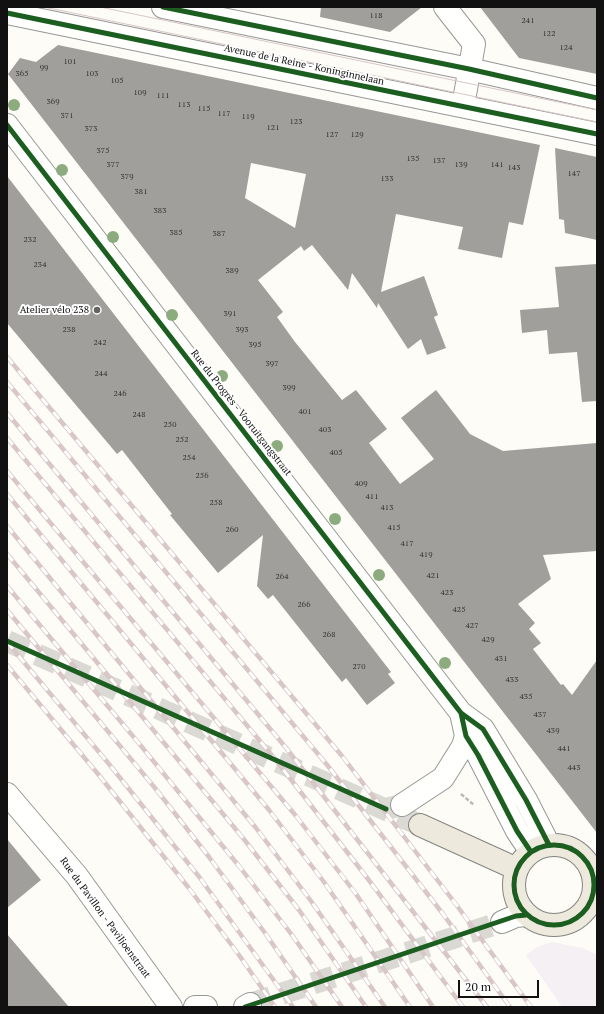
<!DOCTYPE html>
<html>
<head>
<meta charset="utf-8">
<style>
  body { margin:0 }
  #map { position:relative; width:604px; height:1014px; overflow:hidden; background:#fdfcf7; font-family:"PT Serif",serif }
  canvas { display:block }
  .frame { position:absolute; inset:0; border:8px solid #111; pointer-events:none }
  .scale { position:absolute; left:458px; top:980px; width:81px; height:18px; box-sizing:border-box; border:2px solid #111; border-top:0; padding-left:5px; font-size:12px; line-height:14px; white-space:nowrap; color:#111; -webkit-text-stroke:3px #fff; paint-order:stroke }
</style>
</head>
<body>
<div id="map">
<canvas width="604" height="1014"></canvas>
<div class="frame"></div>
<div class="scale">20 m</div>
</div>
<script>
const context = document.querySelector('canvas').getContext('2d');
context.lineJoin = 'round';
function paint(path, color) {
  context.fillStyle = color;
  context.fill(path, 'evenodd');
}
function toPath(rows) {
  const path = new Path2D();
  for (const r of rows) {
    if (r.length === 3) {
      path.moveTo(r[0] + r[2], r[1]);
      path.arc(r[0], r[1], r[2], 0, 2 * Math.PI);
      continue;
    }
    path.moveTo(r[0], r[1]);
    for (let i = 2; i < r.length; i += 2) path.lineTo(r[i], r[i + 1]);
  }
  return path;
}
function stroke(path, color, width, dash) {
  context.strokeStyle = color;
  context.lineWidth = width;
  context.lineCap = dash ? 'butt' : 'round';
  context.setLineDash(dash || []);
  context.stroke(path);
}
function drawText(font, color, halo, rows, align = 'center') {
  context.font = font + ' "PT Serif",serif';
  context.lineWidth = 4;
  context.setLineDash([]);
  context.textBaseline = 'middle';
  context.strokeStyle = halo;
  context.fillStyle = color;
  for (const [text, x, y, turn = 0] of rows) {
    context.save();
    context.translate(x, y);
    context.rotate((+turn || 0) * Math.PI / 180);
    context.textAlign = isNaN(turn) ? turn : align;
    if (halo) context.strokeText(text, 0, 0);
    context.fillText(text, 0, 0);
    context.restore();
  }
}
const industrial = toPath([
  [552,942,583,948,597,955,597,1007,562,1007,526,955,537,947]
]);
const building = toPath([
  [321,7,422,7,390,32,320,17],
  [480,7,597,7,597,74,519,58],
  [58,45,540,145,523,225,509,222,502,258,458,249,463,227,396,214,381,292,424,276,438,315,434,317,446,348,427,355,421,339,408,349,378,303,377,308,352,273,348,290,312,245,304,251,301,246,258,280,283,312,277,317,295,342,342,400,356,390,387,429,369,443,400,484,434,459,401,418,436,390,470,434,503,451,597,443,597,551,543,555,551,579,518,604,535,623,529,629,541,643,533,649,561,685,563,684,572,695,597,660,597,833,8,74,20,58,36,62],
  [251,163,306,174,295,228,245,198],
  [555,148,597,157,597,240,565,233,564,220,559,219],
  [7,176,391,672,388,674,395,683,367,705,346,678,342,682,273,595,268,599,257,586,263,535,218,573,170,515,172,514,122,450,117,454,7,323],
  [597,264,597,401,582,402,577,352,549,354,547,330,522,333,520,310,559,307,555,267],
  [7,839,41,880,7,908],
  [7,934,69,1007,7,1007]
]);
const minorTunnel = toPath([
  [386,809,402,805],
  [250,1004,502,922]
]);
const majorTunnel = toPath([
  [7,641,420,825]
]);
const path = toPath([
  [461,794,474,805]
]);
const minor = toPath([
  [163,7,469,69,597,98],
  [445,7,474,44,463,106],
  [7,13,597,134],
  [7,125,461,713,483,729,526,800,549,845],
  [461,713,466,736,478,755,517,831,531,852],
  [7,794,77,876,171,1007],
  [402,805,443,778,463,746,466,736],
  [502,922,516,916,526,915],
  [195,1007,206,1007],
  [245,1007,250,1004]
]);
const major = toPath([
  [420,825,517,869],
  [554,885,40]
]);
const tram = toPath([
  [44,7,597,122],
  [100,7,597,110]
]);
const rail = toPath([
  [7,357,342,756,455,903,531,1007],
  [7,382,328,766,443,914,510,1007],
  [7,413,287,749,487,1007],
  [7,438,275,759,368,879,463,1007],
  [7,471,296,816,356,894,433,1007],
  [7,494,269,810,324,882,410,1007],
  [7,526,256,828,311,901,385,1007],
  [7,554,243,838,299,910,366,1007],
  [7,586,137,741,239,866,292,935,342,1007],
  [7,610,155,788,209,857,265,933,316,1007],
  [7,642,109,764,200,878,293,1007],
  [7,665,98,774,188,887,239,955,275,1007]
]);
const cycleway = toPath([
  [163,7,469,69,597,98],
  [7,13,597,134],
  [7,125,461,713,483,729,526,800,549,845],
  [7,641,386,809],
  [461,713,466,736,478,755,517,831,531,852],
  [554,885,40],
  [245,1007,516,916,526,915]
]);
const trees = [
  [14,105],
  [62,170],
  [113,237],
  [172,315],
  [222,376],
  [277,446],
  [335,519],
  [379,575],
  [445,663]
];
const markers = [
  [97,310,4,"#646362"]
];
const numberNames = [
  ["118",376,16],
  ["241",528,21],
  ["122",549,34],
  ["124",566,48],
  ["101",70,62],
  ["99",44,68],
  ["365",22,74],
  ["103",92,74],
  ["105",117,81],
  ["109",140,93],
  ["111",163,96],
  ["369",53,102],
  ["113",184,105],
  ["115",204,109],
  ["117",224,114],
  ["371",67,116],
  ["119",248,117],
  ["123",296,122],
  ["121",273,128],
  ["373",91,129],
  ["127",332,135],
  ["129",357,135],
  ["375",103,151],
  ["135",413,159],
  ["137",439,161],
  ["377",113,165],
  ["139",461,165],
  ["141",497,165],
  ["143",514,168],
  ["147",574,174],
  ["379",127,177],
  ["133",387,179],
  ["381",141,192],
  ["383",160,211],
  ["385",176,233],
  ["387",219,234],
  ["232",30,240],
  ["234",40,265],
  ["389",232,271],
  ["391",230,314],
  ["238",69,330],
  ["393",242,330],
  ["242",100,343],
  ["395",255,345],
  ["397",272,364],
  ["244",101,374],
  ["399",289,388],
  ["246",120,394],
  ["401",305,412],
  ["248",139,415],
  ["250",170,425],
  ["403",325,430],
  ["252",182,440],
  ["405",336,453],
  ["254",189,458],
  ["256",202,476],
  ["409",361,484],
  ["411",372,497],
  ["258",216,503],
  ["413",387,508],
  ["415",394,528],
  ["260",232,530],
  ["417",407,544],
  ["419",426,555],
  ["421",433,576],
  ["264",282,577],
  ["423",447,593],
  ["266",304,605],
  ["425",459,610],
  ["427",472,626],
  ["268",329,635],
  ["429",488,640],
  ["431",501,659],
  ["270",359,667],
  ["433",512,680],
  ["435",526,697],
  ["437",540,715],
  ["439",553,731],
  ["441",564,749],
  ["443",574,768]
];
const streetNames = [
  ["Avenue de la Reine - Koninginnelaan",304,65,12],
  ["Rue du Progrès - Vooruitgangstraat",241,413,52],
  ["Rue du Pavillon - Paviljoenstraat",105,918,54]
];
const poiNames = [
  ["Atelier vélo 238",89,310]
];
paint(industrial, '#f5f0f3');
paint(building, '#a19f9c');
stroke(minorTunnel, '#dad9d4', 22, [22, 11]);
stroke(majorTunnel, '#dad9d4', 22, [22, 11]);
stroke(minor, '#979795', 24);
stroke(major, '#858482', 24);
stroke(path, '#b9b9b8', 2.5, [4, 2]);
stroke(minor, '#fffffe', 22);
stroke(major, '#ede9dc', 22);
stroke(tram, '#d9c6c7', 1);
stroke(rail, '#d9c6c7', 4.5);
stroke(rail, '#fff', 3, [9]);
stroke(cycleway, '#1b5e20', 5);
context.fillStyle = '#8cac80';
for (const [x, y] of trees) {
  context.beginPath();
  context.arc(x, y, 6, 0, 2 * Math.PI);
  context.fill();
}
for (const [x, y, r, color] of markers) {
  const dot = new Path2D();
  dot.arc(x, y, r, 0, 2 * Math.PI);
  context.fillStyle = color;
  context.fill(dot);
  stroke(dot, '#fff', 1.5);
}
drawText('8px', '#353434', null, numberNames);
drawText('10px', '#111', '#fff', streetNames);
drawText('10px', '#111', '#fff', poiNames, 'right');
</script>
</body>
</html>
